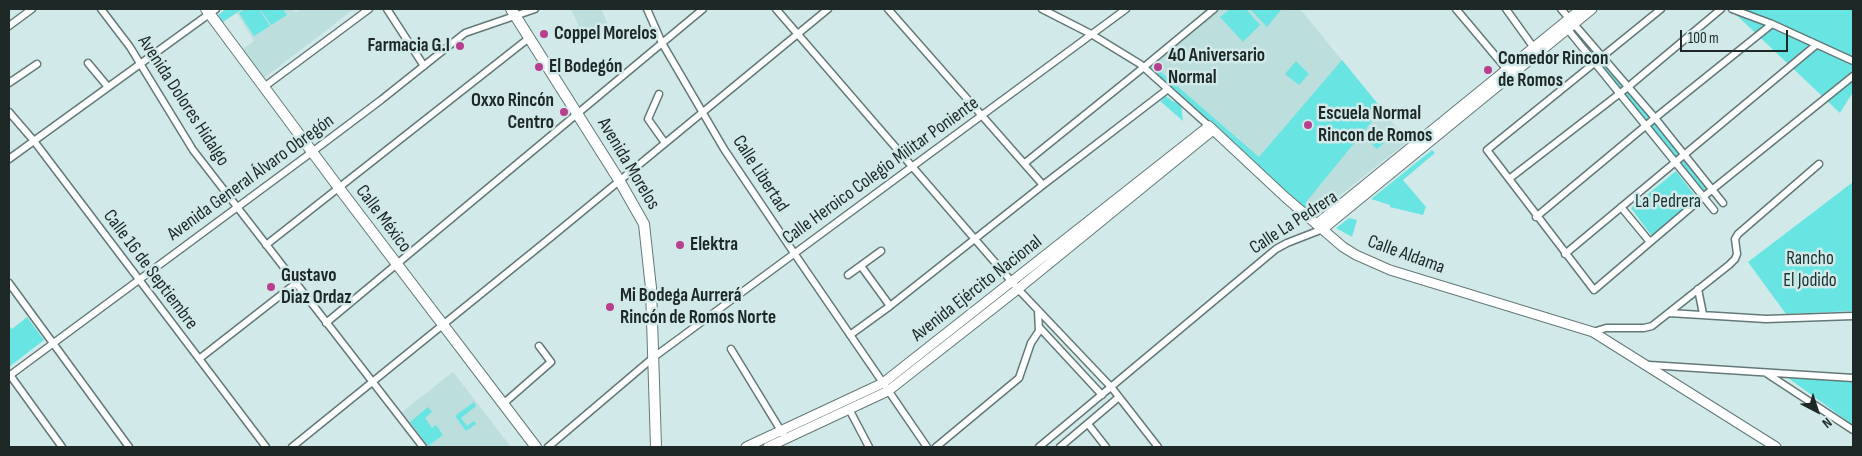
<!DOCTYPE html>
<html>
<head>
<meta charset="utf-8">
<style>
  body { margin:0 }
  #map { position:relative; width:1862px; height:456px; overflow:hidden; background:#d1e9e8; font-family:"Sofia Sans Condensed",sans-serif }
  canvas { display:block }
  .frame { position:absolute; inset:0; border:10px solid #1e2827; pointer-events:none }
  .north { position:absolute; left:1792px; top:386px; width:50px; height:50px; -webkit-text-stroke:4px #d1e9e8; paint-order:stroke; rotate:140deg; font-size:14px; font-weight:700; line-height:20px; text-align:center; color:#1e2827 }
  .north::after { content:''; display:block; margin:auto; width:18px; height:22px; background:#1e2827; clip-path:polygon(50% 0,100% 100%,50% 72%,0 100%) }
  .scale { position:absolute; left:1680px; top:30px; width:108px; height:22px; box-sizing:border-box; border:2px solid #1e2827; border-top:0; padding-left:6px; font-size:15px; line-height:18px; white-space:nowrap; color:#1e2827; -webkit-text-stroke:4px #d1e9e8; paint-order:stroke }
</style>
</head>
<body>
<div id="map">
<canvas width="1862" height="456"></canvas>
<div class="frame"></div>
<div class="north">N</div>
<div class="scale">100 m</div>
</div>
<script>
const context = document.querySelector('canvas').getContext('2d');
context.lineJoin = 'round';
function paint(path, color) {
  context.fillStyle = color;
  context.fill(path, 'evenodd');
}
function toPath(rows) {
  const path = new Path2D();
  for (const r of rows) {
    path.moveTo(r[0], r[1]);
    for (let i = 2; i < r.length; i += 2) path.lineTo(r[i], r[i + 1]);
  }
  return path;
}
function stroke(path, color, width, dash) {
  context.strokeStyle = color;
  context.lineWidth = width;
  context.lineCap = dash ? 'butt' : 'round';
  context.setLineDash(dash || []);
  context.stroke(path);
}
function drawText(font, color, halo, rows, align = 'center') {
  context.font = font + ' "Sofia Sans Condensed",sans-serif';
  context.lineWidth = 5;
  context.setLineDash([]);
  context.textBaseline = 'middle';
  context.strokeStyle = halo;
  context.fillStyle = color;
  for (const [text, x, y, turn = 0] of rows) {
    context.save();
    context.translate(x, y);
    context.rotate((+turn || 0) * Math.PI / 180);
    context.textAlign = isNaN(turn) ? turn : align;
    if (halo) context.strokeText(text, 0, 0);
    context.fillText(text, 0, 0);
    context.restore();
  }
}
const built = toPath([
  [226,9,283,9,284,10,292,9,296,12,301,9,354,9,264,78,243,49,254,41,237,13,223,22,218,15],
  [571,9,601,9,608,25,597,31,599,36,586,42],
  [1218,9,1300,9,1408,141,1318,213,1307,201,1153,65],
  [453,372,511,447,429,447,402,412]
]);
const green = toPath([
  [226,9,242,9,223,22,218,15],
  [245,9,259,9,270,26,254,36,239,13],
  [260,9,283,9,287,15,271,25],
  [1230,9,1246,9,1260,25,1243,42,1220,17],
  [1250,9,1280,9,1281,10,1267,27],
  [1730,9,1853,9,1853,92,1840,113],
  [1576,27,1712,192,1706,197,1573,30],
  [1342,60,1382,109,1307,201,1323,217,1318,222,1149,69,1153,65,1259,157],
  [1296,61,1309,74,1299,85,1285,74],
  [1166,96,1172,101,1181,104,1183,121,1160,101],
  [1371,131,1384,143,1377,149,1365,137],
  [1432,150,1435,153,1403,180,1426,207,1423,215,1390,207,1390,205,1371,199],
  [1676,171,1700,202,1654,239,1631,208],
  [1853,182,1853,311,1786,314,1748,262],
  [1349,218,1357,220,1352,237,1336,228],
  [27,317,44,340,9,367,9,326,12,329],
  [1784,375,1853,380,1853,425],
  [474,402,476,406,461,418,467,426,474,421,476,424,466,431,455,416],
  [428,407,432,412,425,418,432,428,436,425,443,435,428,446,410,422]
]);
const street = toPath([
  [101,9,130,47,193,150,423,447],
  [387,9,424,66],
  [647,9,662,43,724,149,794,253,927,447],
  [776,9,1018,289,1112,388,1158,447],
  [888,9,1043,185],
  [1042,9,1091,34,1140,64,1209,126],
  [1456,9,1509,72],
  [1506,9,1534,48],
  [1561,9,1655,118,1723,203],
  [1661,9,1487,150,1594,290,1703,197,1853,76],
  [1732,9,1772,24,1853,61],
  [9,26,32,9],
  [1565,26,1714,210],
  [88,63,108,87],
  [9,83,37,64],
  [264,87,369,9],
  [659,94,648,119,665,143],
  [9,112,34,141,266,447],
  [9,159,216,9],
  [1025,163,1144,67,1214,9],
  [1509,179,1628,87,1721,9],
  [1621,207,1650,242],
  [1536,217,1655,118,1772,24],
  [266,245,529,38],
  [1565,254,1816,45],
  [861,266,890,306],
  [848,275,881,251],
  [9,283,129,447],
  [1698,289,1703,314],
  [1669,313,1766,319,1853,316],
  [326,323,703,9],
  [1039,327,1102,395],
  [1593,332,1606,328,1644,328,1652,326,1729,265,1735,259,1737,254,1735,239,1738,234,1819,164],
  [850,335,890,306,1043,185,1168,89],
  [731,349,786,439],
  [199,359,295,284],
  [1649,365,1853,378],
  [1766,373,1853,430],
  [10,375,62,447],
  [9,376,312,152,381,100,465,33,535,9],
  [503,404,551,362,539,346],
  [849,409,869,447],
  [1088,424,1106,447],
  [292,447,550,238,828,9],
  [548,447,654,357,1126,9],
  [936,447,1019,378,1031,343,1039,331,1038,310],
  [1039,447,1276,249,1287,243,1323,229],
  [1060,447,1119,397]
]);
const secondary = toPath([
  [1318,223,1581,9],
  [1323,229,1592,9],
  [746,447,883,383,1209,126,1285,197,1343,247,1356,255,1390,270,1593,332,1776,447],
  [768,447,888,391,1018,289,1213,130]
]);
const primary = toPath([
  [206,9,339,188,536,447],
  [511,9,619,180,644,224,651,288,656,447]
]);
const markers = [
  [544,34,5,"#b93e8f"],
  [460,46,5,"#b93e8f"],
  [539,67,5,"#b93e8f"],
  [1158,67,5,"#b93e8f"],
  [1488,70,5,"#b93e8f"],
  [564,112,5,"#b93e8f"],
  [1308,125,5,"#b93e8f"],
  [680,245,5,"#b93e8f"],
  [271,287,5,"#b93e8f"],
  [610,307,5,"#b93e8f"]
];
const poiNames = [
  ["Coppel Morelos",554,34],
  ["Farmacia G.I",450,46,"right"],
  ["40 Aniversario",1168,56],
  ["Normal",1168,78],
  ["Comedor Rincon",1498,59],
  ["de Romos",1498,81],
  ["El Bodegón",549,67],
  ["Oxxo Rincón",554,101,"right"],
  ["Centro",554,123,"right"],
  ["Escuela Normal",1318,114],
  ["Rincon de Romos",1318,136],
  ["Elektra",690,245],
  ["Gustavo",281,276],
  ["Diaz Ordaz",281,298],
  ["Mi Bodega Aurrerá",620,296],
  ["Rincón de Romos Norte",620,318]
];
const streetNames = [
  ["Avenida Dolores Hidalgo",183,101,57],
  ["Avenida Morelos",628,164,59],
  ["Calle Heroico Colegio Militar Poniente",881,171,-36],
  ["Calle Libertad",760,174,57],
  ["Avenida General Álvaro Obregón",251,178,-36],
  ["Calle México",383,219,53],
  ["Calle La Pedrera",1294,223,-33],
  ["Calle Aldama",1406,255,20],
  ["Calle 16 de Septiembre",150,270,53],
  ["Avenida Ejército Nacional",977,289,-38]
];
const parkNames = [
  ["La Pedrera",1668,202],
  ["Rancho",1810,259],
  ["El Jodido",1810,281]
];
paint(built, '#bcdedd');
paint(green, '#68e5e3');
stroke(street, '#637978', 9);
stroke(secondary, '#637978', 11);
stroke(primary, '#637978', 12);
stroke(street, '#fff', 6);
stroke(secondary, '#fff', 9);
stroke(primary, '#fff', 10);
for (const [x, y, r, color] of markers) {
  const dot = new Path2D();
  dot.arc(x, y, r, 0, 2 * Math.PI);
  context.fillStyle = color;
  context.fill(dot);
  stroke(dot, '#d1e9e8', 2);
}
drawText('bold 19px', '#1e2827', '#d1e9e8', poiNames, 'left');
drawText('19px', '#1e2827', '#d1e9e8', streetNames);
drawText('19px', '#18302f', '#d1e9e8', parkNames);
</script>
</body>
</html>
